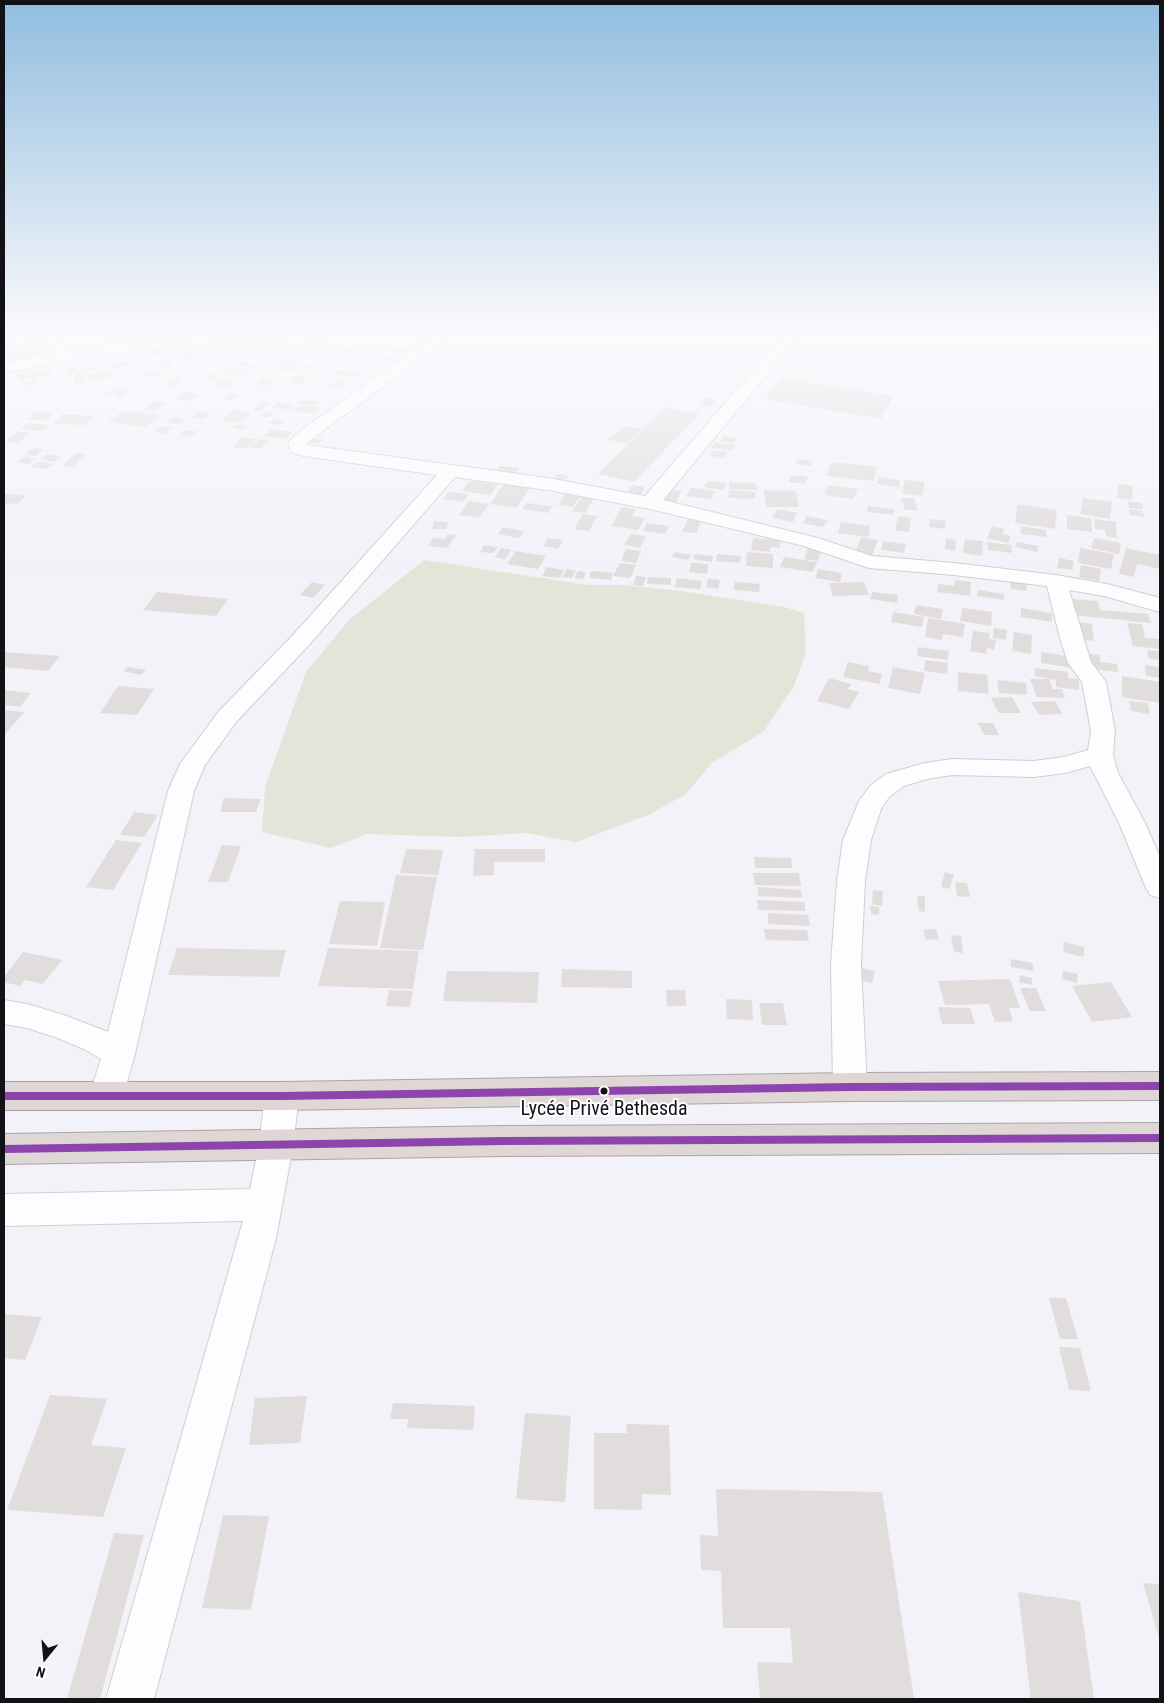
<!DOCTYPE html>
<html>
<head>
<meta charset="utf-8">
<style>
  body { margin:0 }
  #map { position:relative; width:1164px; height:1703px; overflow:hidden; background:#f3f2f9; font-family:"Roboto Condensed",sans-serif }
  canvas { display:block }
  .frame { position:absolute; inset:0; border:5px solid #131118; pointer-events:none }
  .north { position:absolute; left:20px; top:1633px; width:50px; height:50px; -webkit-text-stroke:4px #fff; paint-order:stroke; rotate:197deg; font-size:14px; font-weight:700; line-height:20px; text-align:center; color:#131118 }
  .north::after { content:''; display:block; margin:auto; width:18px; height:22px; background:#131118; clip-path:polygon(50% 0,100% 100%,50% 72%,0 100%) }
</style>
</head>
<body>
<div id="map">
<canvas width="1164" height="1703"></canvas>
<div class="frame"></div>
<div class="north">N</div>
</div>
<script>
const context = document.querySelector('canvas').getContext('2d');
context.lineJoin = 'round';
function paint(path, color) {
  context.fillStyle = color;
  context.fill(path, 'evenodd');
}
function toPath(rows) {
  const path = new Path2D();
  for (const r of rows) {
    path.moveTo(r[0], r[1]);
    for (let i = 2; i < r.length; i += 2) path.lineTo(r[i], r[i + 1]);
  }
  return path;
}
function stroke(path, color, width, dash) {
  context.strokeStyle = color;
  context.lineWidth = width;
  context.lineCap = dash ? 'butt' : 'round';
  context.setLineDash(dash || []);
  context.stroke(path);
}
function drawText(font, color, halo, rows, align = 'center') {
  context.font = font + ' "Roboto Condensed",sans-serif';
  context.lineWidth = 4;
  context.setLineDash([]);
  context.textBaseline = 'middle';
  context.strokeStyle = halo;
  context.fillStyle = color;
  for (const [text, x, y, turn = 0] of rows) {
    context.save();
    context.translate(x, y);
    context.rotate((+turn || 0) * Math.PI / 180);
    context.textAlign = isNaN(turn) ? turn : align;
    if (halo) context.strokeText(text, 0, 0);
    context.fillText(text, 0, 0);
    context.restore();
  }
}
const green = toPath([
  [424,560,588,585,624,585,681,591,784,607,804,613,806,652,794,686,764,731,712,763,686,794,648,815,576,842,526,833,461,837,367,834,331,848,262,832,265,787,306,672,348,621]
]);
const building = toPath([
  [15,332,39,332,44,341,37,342,41,359,8,363,5,347,28,344,23,334,18,335],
  [122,332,135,332,146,333,139,338,117,335],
  [408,332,425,332,423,338,414,338,416,334,407,334],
  [18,335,13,345,4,345,4,336],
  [310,340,329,342,324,347,335,348,329,353,306,350,312,345,304,344],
  [262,342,263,354,237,356,236,344],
  [390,347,410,350,406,354,385,351],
  [340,348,358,351,351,357,342,356,344,355,335,353],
  [149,349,161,349,159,356,147,356],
  [360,351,370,352,361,360,352,359],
  [194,353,192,361,181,362,183,354],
  [381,357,397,359,393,363,377,361],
  [271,359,293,359,291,364,269,363],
  [128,362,128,366,111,368,112,363],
  [163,362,174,362,171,367,160,367],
  [239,362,256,364,253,368,235,366],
  [306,364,316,365,311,370,300,369],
  [100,366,100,370,81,372,81,368],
  [278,366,298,366,297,370,276,370],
  [78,367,78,373,68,374,68,368],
  [232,367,250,369,246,373,253,374,250,376,224,373],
  [50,370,51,375,18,380,17,374],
  [338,370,363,373,359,377,333,375],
  [110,371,109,379,86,380,89,373],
  [158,372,158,376,140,378,140,373],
  [211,373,220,374,214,380,205,379],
  [75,374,86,374,84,383,73,384],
  [296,375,308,377,300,384,288,382],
  [173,378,182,379,173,386,163,385],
  [781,378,894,396,881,419,765,399],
  [221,379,236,381,228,388,213,386],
  [263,379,274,380,268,386,256,385],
  [37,380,36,384,22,386,22,381],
  [335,381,347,382,340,388,329,387],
  [113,389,129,391,120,398,115,398,119,394,103,394],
  [183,392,199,394,190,401,174,399],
  [229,394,240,395,234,400,223,399],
  [705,398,716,400,710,407,700,405],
  [303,399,320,401,315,406,297,403],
  [154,401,167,403,156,411,144,410],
  [260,402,270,403,262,411,252,411],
  [277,402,296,405,290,410,271,408],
  [300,405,322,408,316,414,294,411],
  [665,407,699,414,634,482,598,474],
  [233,410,251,412,240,423,221,420],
  [36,411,54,412,46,420,27,419],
  [123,411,161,415,147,427,108,422],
  [267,411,276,412,268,418,260,416],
  [197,412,211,413,204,419,190,418],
  [62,414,94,416,86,425,53,424],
  [173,417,186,419,180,424,166,422],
  [273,419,284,420,280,425,268,423],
  [28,423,50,425,42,431,20,429],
  [235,424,249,426,244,430,231,428],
  [160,426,173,428,165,434,152,432],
  [624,426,642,429,627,444,608,440],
  [270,429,292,432,285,439,263,436],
  [186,430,198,431,191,437,179,436],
  [17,431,31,433,18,443,5,442],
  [723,436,737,438,734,443,720,441],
  [242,437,257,439,247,449,232,447],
  [312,438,323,440,319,444,308,443],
  [259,439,269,440,260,449,250,447],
  [714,443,735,445,732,451,711,448],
  [33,448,44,449,36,456,24,455],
  [713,450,728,452,725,458,710,456],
  [76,453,86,454,73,467,62,466],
  [47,454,62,457,54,462,39,459],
  [25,457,35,458,29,464,17,462],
  [797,459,812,461,811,466,796,464],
  [38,461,55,464,47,469,30,467],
  [831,462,877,467,874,481,827,476],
  [500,466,520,468,515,475,495,472],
  [557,474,569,476,564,481,553,480],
  [791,475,808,477,805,484,789,482],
  [878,477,900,480,899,487,877,484],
  [905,480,925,482,922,496,902,493],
  [469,481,498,484,491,495,462,491],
  [708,481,726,483,723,490,704,487],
  [729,482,756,483,757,490,730,489],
  [504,484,530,488,516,508,490,504],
  [1118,484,1133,486,1132,500,1117,498],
  [632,485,645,487,641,495,627,493],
  [828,485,858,489,854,499,824,495],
  [691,488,715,491,711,499,686,496],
  [668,489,681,491,676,503,663,502],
  [729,490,755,492,755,499,728,498],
  [764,490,796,491,799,507,766,507],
  [449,492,469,494,463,502,443,499],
  [566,493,581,495,573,507,558,505],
  [4,494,26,495,18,504,4,503],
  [583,495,595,497,585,513,572,511],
  [901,498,914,498,918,510,905,510],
  [1083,498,1112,502,1110,519,1080,514],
  [469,501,489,504,479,518,459,515],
  [1128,501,1142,503,1143,509,1129,508],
  [526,503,552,506,548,513,522,509],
  [1017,504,1057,510,1055,529,1015,523],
  [868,506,894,509,894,515,867,512],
  [622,507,636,509,632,516,645,518,638,530,611,526],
  [777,509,797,513,793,522,772,518],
  [1129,509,1143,511,1144,517,1129,515],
  [583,514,597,516,589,531,574,529],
  [1067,515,1091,518,1092,532,1067,529],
  [807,516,828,520,823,527,802,523],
  [898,516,911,518,909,532,895,530],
  [688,518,701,519,697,533,682,532],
  [930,519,946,521,945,529,929,527],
  [1094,519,1116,522,1117,538,1106,536,1105,530,1095,529],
  [434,521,449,522,446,529,432,529],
  [841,522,870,526,868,537,838,533],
  [647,523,669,526,665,534,643,531],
  [992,526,1005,529,1002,534,1011,536,1008,543,987,538],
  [1020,526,1046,530,1047,537,1021,534],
  [503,527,524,531,519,538,498,534],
  [448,534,456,535,447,548,428,546,433,538,445,539],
  [631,534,646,536,640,548,624,545],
  [861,537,878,540,872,556,855,553],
  [548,538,563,540,558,549,543,546],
  [753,538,781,540,780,548,771,547,770,552,751,550],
  [946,538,956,540,955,551,945,549],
  [1094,538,1121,543,1119,554,1091,548],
  [965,539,983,541,982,556,963,553],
  [883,541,906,544,904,553,881,550],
  [987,542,1011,545,1012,553,988,550],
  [1017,542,1039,546,1037,552,1015,547],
  [484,545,498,547,493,553,480,552],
  [808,547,822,549,818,561,804,559],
  [501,548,511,550,505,559,495,557],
  [1080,548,1114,554,1111,569,1078,563],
  [1126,548,1160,555,1160,569,1137,564,1134,577,1119,574],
  [626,549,641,551,636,563,621,561],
  [516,551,546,556,538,569,507,564],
  [675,552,691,555,688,560,672,557],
  [747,552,773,554,773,568,746,566],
  [695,554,713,556,712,562,693,559],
  [717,554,741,556,740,563,716,561],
  [784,557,817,562,813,572,780,567],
  [1059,558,1074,561,1072,570,1057,568],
  [620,563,636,565,630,578,613,576],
  [691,563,708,564,707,574,689,572],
  [1081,565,1101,569,1099,581,1079,577],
  [547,567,564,570,560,578,542,576],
  [567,569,576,570,572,578,562,577],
  [818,569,842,573,840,582,815,578],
  [578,571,586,572,583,579,574,578],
  [591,571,613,573,611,580,589,578],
  [636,576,646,577,643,586,633,585],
  [648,577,671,578,671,585,647,584],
  [677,578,702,581,700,589,675,587],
  [708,579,720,580,718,589,706,587],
  [955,580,971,582,970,596,937,592,938,584,954,586],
  [1010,581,1026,582,1027,591,1011,589],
  [312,582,325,585,313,598,300,595],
  [735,582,760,584,759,592,734,590],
  [864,582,869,595,833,596,829,583],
  [978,590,1004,594,1004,600,977,596],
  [157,592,228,599,216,616,143,610],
  [872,592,898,595,897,603,870,599],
  [1070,599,1098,601,1100,610,1148,614,1151,623,1073,615],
  [916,605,943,609,941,619,914,614],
  [962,608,992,612,991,626,960,621],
  [1021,608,1052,613,1052,622,1021,617],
  [893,612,924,617,922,627,891,622],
  [928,618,965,624,963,637,943,634,942,640,925,637],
  [1076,622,1092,624,1094,641,1078,639],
  [1127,623,1142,624,1145,638,1160,639,1160,649,1133,646],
  [994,628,1007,630,1006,640,993,638],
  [973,631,990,633,989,639,996,640,994,650,987,648,986,654,970,651],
  [1014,632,1032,635,1031,654,1012,651],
  [918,647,949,651,948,660,917,656],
  [1147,650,1160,651,1160,660,1149,659],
  [4,652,60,656,48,671,4,667],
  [1041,652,1074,657,1074,668,1041,663],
  [1085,653,1100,655,1100,662,1117,664,1118,672,1086,668],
  [925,660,948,663,947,674,924,671],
  [848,662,869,666,868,671,882,674,880,684,843,677],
  [1145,665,1160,667,1160,678,1146,676],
  [128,667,146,670,141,675,123,671],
  [893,667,925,673,920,694,888,688],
  [1035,668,1068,672,1068,678,1079,679,1079,690,1056,687,1056,680,1035,676],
  [958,672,987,675,989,694,958,691],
  [1122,676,1160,682,1160,703,1122,697],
  [829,678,851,684,848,689,859,692,849,709,817,701],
  [1030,679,1049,679,1053,689,1062,689,1065,698,1037,697],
  [997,680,1026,683,1027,695,999,693],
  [118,686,154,689,137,715,100,713],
  [4,690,31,693,20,707,4,705],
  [1012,697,1021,713,999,713,991,698],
  [1055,701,1062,714,1039,715,1031,702],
  [1129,701,1148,703,1150,714,1131,711],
  [4,710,24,712,6,733,4,732],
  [978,723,993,723,999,735,984,735],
  [224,798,261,799,256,812,220,812],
  [134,812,158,815,144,837,120,835],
  [116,840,142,843,113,890,86,887],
  [222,845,241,846,228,882,208,882],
  [406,849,443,850,438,875,400,873],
  [475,849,545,849,545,862,494,862,494,875,473,876],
  [754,857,791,858,792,868,755,868],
  [945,872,954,875,949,889,941,887],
  [753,873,799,873,801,886,755,885],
  [396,875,437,877,423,950,380,948],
  [955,882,967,883,970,897,957,896],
  [758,887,801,890,802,898,758,896],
  [873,890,883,891,882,906,872,904],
  [917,896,925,896,925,912,919,911],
  [757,900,805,902,805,911,758,910],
  [340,901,385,902,377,946,329,944],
  [870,906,879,907,879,915,871,914],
  [768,913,808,915,810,926,768,924],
  [764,929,807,930,809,941,766,940],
  [936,929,939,939,926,940,923,930],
  [951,935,961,936,963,953,954,952],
  [1064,942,1084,947,1084,957,1063,952],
  [177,948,286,950,279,977,168,975],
  [328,948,419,951,413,989,318,986],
  [23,952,62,960,43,984,25,980,20,986,4,982,4,977],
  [1011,959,1033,963,1033,971,1011,967],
  [862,968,875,971,872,983,860,980],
  [562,969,632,971,632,988,561,987],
  [447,971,539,972,537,1003,443,1001],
  [1063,971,1078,974,1077,983,1062,979],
  [1020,975,1032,978,1032,985,1019,982],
  [1010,979,1020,1008,1009,1008,1013,1021,995,1022,989,1004,945,1005,938,981],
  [1111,982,1132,1017,1092,1022,1072,986],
  [1020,988,1036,988,1046,1011,1030,1011],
  [389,990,413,991,410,1007,386,1006],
  [666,990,685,990,686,1006,667,1006],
  [726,999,752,1000,753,1020,727,1019],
  [759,1003,783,1003,787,1025,762,1025],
  [938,1007,970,1008,975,1024,942,1024],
  [1049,1298,1066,1298,1078,1339,1060,1339],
  [4,1314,42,1317,25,1360,4,1358],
  [1059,1347,1080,1348,1091,1391,1069,1390],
  [50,1395,107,1399,91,1445,126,1448,103,1517,7,1510],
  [307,1396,300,1443,249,1445,255,1398],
  [393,1403,475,1406,473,1430,407,1428,408,1419,390,1419],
  [525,1413,571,1416,565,1502,516,1499],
  [626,1424,669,1425,671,1495,642,1494,642,1510,594,1509,594,1433,627,1433],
  [716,1489,882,1492,914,1699,760,1699,757,1662,793,1663,790,1628,723,1628,721,1571,701,1570,700,1535,718,1536],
  [223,1515,269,1516,251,1610,202,1608],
  [114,1533,144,1535,100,1699,67,1699],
  [1143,1583,1160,1584,1160,1638,1159,1638],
  [1018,1592,1080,1601,1094,1699,1031,1699]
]);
const minor = toPath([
  [39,332,55,332,66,351,109,343,236,332,297,332,294,335,289,337,109,353,4,373,4,363,52,354,39,332],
  [439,332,457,332,308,442,306,445,548,478,645,496,786,332,802,332,663,500,818,538,872,556,954,563,1056,575,1107,584,1160,598,1160,612,1104,596,1069,590,1091,662,1106,682,1115,731,1113,755,1118,773,1145,823,1160,857,1160,898,1150,895,1146,888,1119,823,1090,766,1065,773,1034,777,952,775,927,779,904,786,889,797,881,809,871,840,865,881,861,964,867,1087,862,1097,850,1101,838,1097,833,1087,831,964,837,881,843,840,859,801,871,785,886,774,925,763,952,759,1034,761,1064,757,1088,750,1091,731,1082,682,1068,663,1060,638,1047,586,954,575,869,568,804,546,650,509,548,490,455,477,308,646,237,721,205,765,194,791,135,1054,123,1096,118,1106,106,1110,94,1106,89,1096,101,1059,84,1049,55,1037,27,1028,4,1024,4,1000,27,1004,64,1015,108,1032,168,791,180,764,219,711,292,636,437,475,303,456,291,452,288,444,296,434,439,332],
  [282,1082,294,1086,299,1096,293,1146,276,1238,154,1699,106,1699,243,1221,4,1226,4,1194,250,1189,259,1146,265,1096,270,1086,282,1082]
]);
const highway = toPath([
  [1160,1072,1160,1100,850,1101,282,1110,4,1110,4,1082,282,1082,850,1073,1160,1072],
  [1160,1123,1160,1153,504,1156,4,1164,4,1134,504,1126,1160,1123]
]);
const bus1 = toPath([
  [4,1096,282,1096,850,1087,1160,1086],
  [4,1149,504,1141,1160,1138]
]);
const markers = [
  [604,1091,4.5,"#131118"]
];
const nearBusnames = [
  ["Lycée Privé Bethesda",604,1110]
];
paint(green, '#e1e6d8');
paint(building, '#e1dddd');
stroke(minor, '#cfced5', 2);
stroke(highway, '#ada3a5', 2);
paint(minor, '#fdfdfe');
paint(highway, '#dfd7d5');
stroke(bus1, '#8e44ad', 8);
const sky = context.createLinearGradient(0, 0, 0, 571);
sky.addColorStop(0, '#91bddf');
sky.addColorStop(0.58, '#faf9fc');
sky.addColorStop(1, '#faf9fc00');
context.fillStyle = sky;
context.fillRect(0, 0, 1164, 571);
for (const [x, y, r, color] of markers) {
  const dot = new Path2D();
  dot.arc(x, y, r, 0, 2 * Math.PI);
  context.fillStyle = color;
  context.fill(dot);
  stroke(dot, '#fff', 2);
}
drawText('20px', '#131118', '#fff', nearBusnames);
</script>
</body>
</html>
